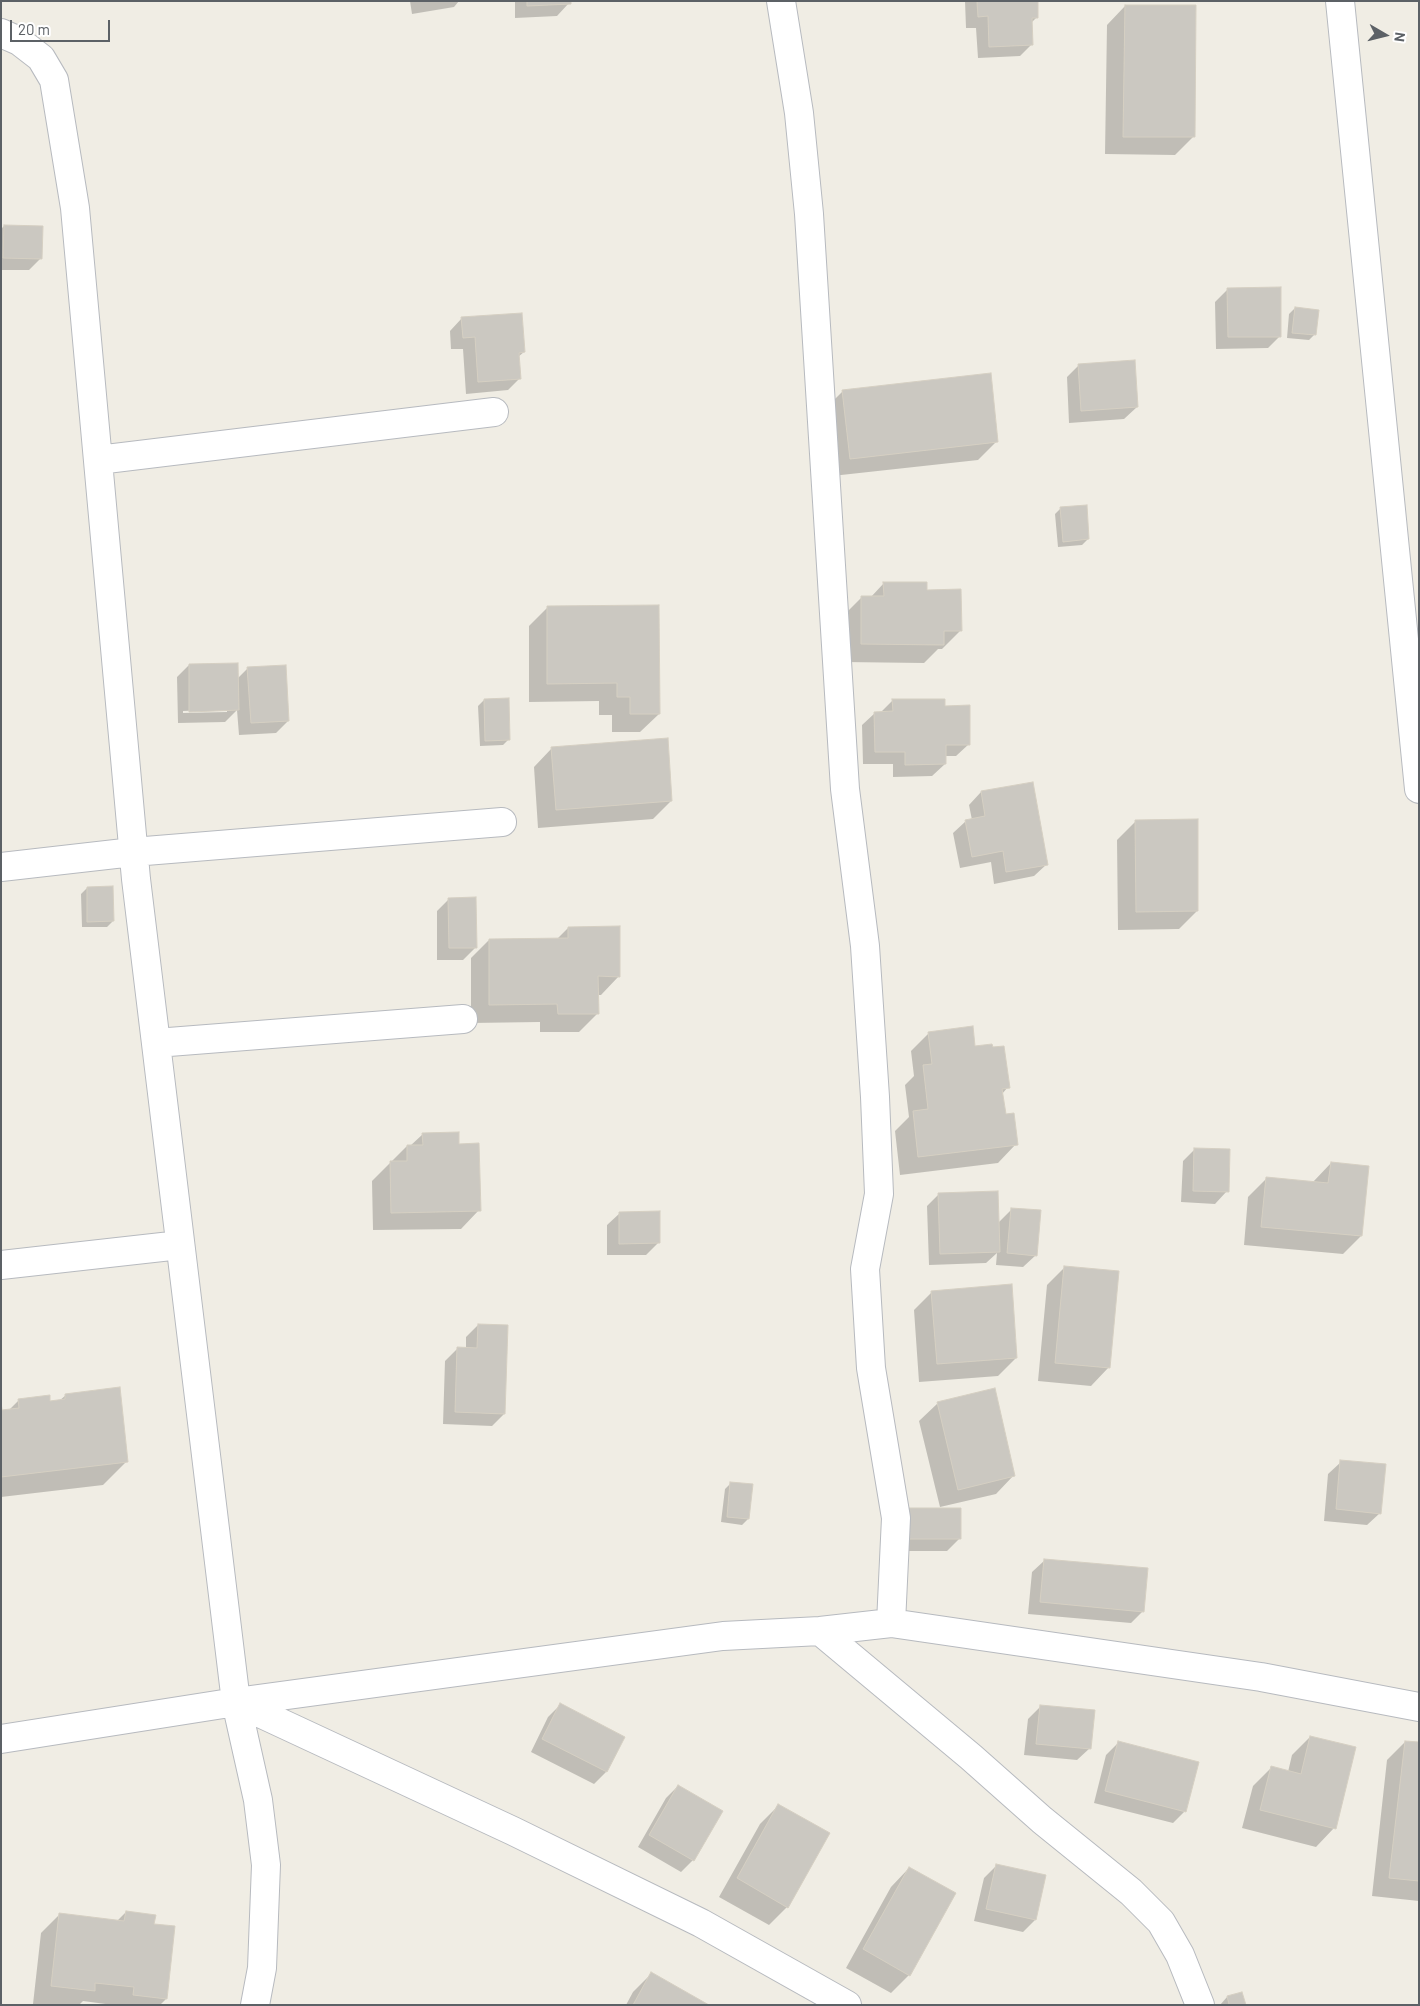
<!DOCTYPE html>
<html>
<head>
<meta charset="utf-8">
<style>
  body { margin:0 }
  #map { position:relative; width:1420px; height:2006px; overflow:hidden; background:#f0ede4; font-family:Barlow,sans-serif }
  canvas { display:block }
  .frame { position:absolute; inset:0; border:2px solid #5c6166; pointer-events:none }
  .north { position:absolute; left:1360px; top:10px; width:50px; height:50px; -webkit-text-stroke:4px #fff; paint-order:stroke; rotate:98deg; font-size:14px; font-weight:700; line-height:20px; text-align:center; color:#5c6166 }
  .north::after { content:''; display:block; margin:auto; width:18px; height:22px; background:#5c6166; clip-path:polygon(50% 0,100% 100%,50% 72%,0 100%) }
  .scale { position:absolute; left:10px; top:20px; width:100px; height:22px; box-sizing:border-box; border:2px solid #5c6166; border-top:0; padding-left:6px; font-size:15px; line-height:18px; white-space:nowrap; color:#5c6166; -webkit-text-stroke:4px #fff; paint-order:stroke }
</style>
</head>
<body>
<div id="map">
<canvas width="1420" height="2006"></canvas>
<div class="frame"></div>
<div class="north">N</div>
<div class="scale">20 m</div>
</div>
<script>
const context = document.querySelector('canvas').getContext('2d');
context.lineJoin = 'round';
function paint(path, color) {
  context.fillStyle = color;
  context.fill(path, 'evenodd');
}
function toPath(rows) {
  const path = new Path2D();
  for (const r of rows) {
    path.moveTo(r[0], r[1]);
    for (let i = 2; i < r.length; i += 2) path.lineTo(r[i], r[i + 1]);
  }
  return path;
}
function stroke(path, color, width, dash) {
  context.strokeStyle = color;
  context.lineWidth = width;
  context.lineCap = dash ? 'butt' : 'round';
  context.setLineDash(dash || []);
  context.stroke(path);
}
const shadow = toPath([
  [410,1,459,1,454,7,412,14],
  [515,1,569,1,569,3,557,16,515,18],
  [965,1,1037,1,1037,17,1031,23,1032,44,1020,56,978,58,976,28,966,28],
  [1125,6,1194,136,1175,155,1105,154,1107,25],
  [4,226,41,258,29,270,1,270,1,229],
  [1228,289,1280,336,1268,348,1216,349,1215,302],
  [1295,308,1315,334,1309,340,1287,338,1289,314],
  [462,318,524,352,518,357,520,378,508,390,466,394,463,349,451,349,450,331],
  [1079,365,1137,407,1124,419,1069,423,1067,377],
  [843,391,997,441,978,460,832,476,825,409],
  [1061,508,1088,539,1082,545,1058,547,1055,514],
  [884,583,926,591,961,630,942,649,938,649,924,663,843,662,843,616,861,598,870,598],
  [547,608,659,714,640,732,612,732,612,715,599,715,599,701,529,702,529,626],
  [189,665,237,679,248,668,288,721,276,733,239,735,237,710,225,722,178,723,177,677],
  [227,709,227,712,183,713,183,711],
  [484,700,509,739,503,745,480,746,478,706],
  [893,700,944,707,969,744,956,756,945,756,945,764,932,776,893,777,893,764,863,764,862,725,875,713,880,713],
  [552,748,671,801,653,819,538,828,534,767],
  [981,792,1047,864,1034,876,994,884,991,862,960,868,953,833,966,821,972,820,969,805],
  [1136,821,1197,911,1179,929,1118,930,1117,840],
  [87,888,113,921,107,927,82,927,81,894],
  [449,899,475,948,463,960,437,960,437,911],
  [568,928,619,976,601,995,597,995,597,1014,579,1032,540,1032,540,1022,471,1023,471,958,489,940,557,939],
  [929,1033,974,1047,1008,1087,1002,1094,1004,1115,1016,1144,998,1163,900,1175,895,1131,909,1117,905,1085,914,1076,911,1051],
  [423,1134,458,1145,479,1210,461,1229,373,1230,372,1181,407,1146,410,1146],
  [1195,1149,1227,1191,1215,1204,1181,1202,1183,1161],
  [1331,1163,1361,1236,1343,1254,1244,1245,1248,1197,1266,1179,1313,1182],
  [939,1194,997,1224,1012,1209,1036,1255,1023,1267,996,1265,997,1253,986,1263,929,1265,927,1206],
  [620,1213,658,1243,646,1255,607,1255,607,1225],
  [1065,1267,1109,1367,1091,1386,1038,1381,1047,1285],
  [932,1292,1016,1358,998,1376,919,1382,914,1310],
  [478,1325,504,1414,492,1426,443,1424,445,1361,458,1348,466,1349,466,1337],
  [66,1395,127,1461,103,1485,1,1497,1,1411,9,1410,19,1400,49,1402,59,1401],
  [938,1403,1014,1475,996,1494,940,1507,919,1421],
  [1341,1462,1380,1513,1367,1525,1324,1521,1328,1474],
  [731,1483,748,1519,742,1525,721,1522,725,1489],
  [894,1522,960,1538,947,1551,894,1551],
  [1045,1560,1143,1611,1131,1623,1028,1614,1032,1572],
  [560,1705,623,1737,606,1772,594,1784,531,1752,548,1717],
  [1040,1707,1090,1748,1077,1760,1024,1755,1028,1719],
  [1310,1737,1334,1828,1316,1847,1242,1828,1253,1786,1271,1768,1288,1772,1292,1755],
  [1405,1742,1419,1744,1419,1901,1372,1896,1387,1760],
  [1118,1743,1185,1811,1173,1823,1094,1803,1106,1755],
  [678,1786,693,1860,681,1872,638,1847,666,1798],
  [778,1806,787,1907,769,1925,719,1897,760,1824],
  [996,1866,1035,1920,1023,1932,974,1921,984,1878],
  [909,1868,909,1975,891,1993,846,1968,891,1887],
  [126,1912,153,1925,166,1999,160,2005,113,2005,83,2001,79,2005,33,2004,41,1933,60,1914,117,1921],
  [651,1974,706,2005,626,2005,633,1992],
  [1227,1997,1244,2005,1220,2005]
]);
const building = toPath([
  [527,1,571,1,571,4,527,6,527,1],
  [977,1,1038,1,1038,18,1032,18,1033,45,989,47,988,16,978,17,977,1],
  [1125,5,1196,5,1195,137,1123,137,1125,5],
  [4,225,43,226,42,259,3,258,4,225],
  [1281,287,1281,337,1228,337,1227,288,1281,287],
  [1295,307,1319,310,1316,335,1292,333,1295,307],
  [522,313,525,352,519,353,521,379,478,382,475,337,463,338,461,317,522,313],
  [1135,360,1138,407,1081,411,1078,364,1135,360],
  [991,373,998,442,850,459,842,390,991,373],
  [1087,505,1089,539,1063,542,1060,507,1087,505],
  [883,582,927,582,927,590,961,589,962,631,944,631,944,645,861,644,861,596,884,596,883,582],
  [659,605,660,714,630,714,630,697,617,697,617,683,547,684,547,606,659,605],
  [238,663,239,710,189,712,189,664,238,663],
  [286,665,289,721,251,723,247,667,286,665],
  [509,698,510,740,485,741,484,699,509,698],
  [892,699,945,699,945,706,970,705,970,745,946,745,946,764,905,765,905,752,875,752,874,712,893,711,892,699],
  [668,738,672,801,556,810,551,747,668,738],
  [1033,782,1048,865,1006,872,1003,851,972,857,965,820,985,816,981,791,1033,782],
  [1198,819,1198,911,1136,912,1135,820,1198,819],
  [113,886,114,921,87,922,87,887,113,886],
  [476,897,477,948,449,948,448,898,476,897],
  [620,926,620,977,598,976,599,1014,558,1014,557,1004,489,1005,489,939,568,938,568,927,620,926],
  [973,1026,975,1046,992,1044,993,1047,1004,1046,1010,1088,1002,1089,1006,1114,1014,1113,1018,1145,918,1157,913,1111,928,1109,923,1065,932,1064,928,1032,973,1026],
  [459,1132,459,1144,479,1143,481,1211,391,1213,390,1161,407,1161,407,1145,423,1145,422,1133,459,1132],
  [1194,1148,1230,1149,1229,1192,1193,1191,1194,1148],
  [1331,1162,1369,1166,1362,1236,1261,1227,1266,1177,1328,1183,1331,1162],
  [998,1191,1000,1252,940,1254,938,1193,998,1191],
  [1011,1208,1041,1210,1037,1256,1007,1253,1011,1208],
  [660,1211,660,1243,619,1244,619,1212,660,1211],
  [1064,1266,1119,1271,1110,1368,1055,1363,1064,1266],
  [1012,1284,1017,1358,937,1364,931,1291,1012,1284],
  [478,1324,508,1325,505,1414,455,1412,457,1347,477,1348,478,1324],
  [120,1387,128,1462,1,1477,1,1402,2,1410,19,1408,18,1399,50,1395,50,1401,65,1399,65,1394,120,1387],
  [995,1388,1015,1476,958,1490,937,1402,995,1388],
  [1340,1460,1386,1464,1381,1514,1336,1509,1340,1460],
  [730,1482,753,1484,749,1519,727,1517,730,1482],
  [905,1508,961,1508,961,1539,905,1539,905,1508],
  [1044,1559,1148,1568,1144,1612,1040,1602,1044,1559],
  [560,1703,625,1737,607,1772,542,1739,560,1703],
  [1040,1705,1095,1710,1091,1749,1036,1744,1040,1705],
  [1310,1736,1356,1747,1336,1829,1260,1810,1271,1766,1301,1774,1310,1736],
  [1118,1741,1199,1762,1186,1812,1105,1791,1118,1741],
  [1405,1741,1419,1742,1419,1881,1389,1878,1405,1741],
  [678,1785,723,1811,694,1861,649,1835,678,1785],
  [778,1804,830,1833,788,1908,737,1878,778,1804],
  [996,1864,1046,1875,1036,1920,986,1909,996,1864],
  [909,1867,956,1893,910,1976,863,1949,909,1867],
  [126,1911,156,1915,154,1924,175,1926,167,1999,133,1995,134,1987,95,1983,95,1991,51,1986,59,1913,124,1921,126,1911],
  [651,1972,709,2005,633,2005,651,1972],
  [1242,1992,1246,2005,1227,2005,1229,2004,1227,1996,1242,1992]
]);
const minor = toPath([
  [781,1,799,113,809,214,845,789,865,946,875,1097,879,1194,865,1269,871,1368,896,1518,891,1623],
  [1340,1,1419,789],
  [1,33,19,41,41,58,54,80,75,208,136,879,236,1702,258,1800,266,1865,262,1968,255,2005],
  [98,460,494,412],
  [1,867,133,852,502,822],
  [156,1043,463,1019],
  [1,1265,180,1245],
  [820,1631,971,1757,1042,1820,1131,1892,1161,1922,1180,1955,1200,2005],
  [236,1702,513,1831,701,1923,847,2005],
  [1,1739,236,1702,723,1636,820,1631,891,1623,1261,1677,1419,1707]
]);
paint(shadow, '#0003');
paint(building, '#cbc8c1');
stroke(building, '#d5cfc2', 1);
stroke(minor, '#b7babf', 30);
stroke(minor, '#fff', 28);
</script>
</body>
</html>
